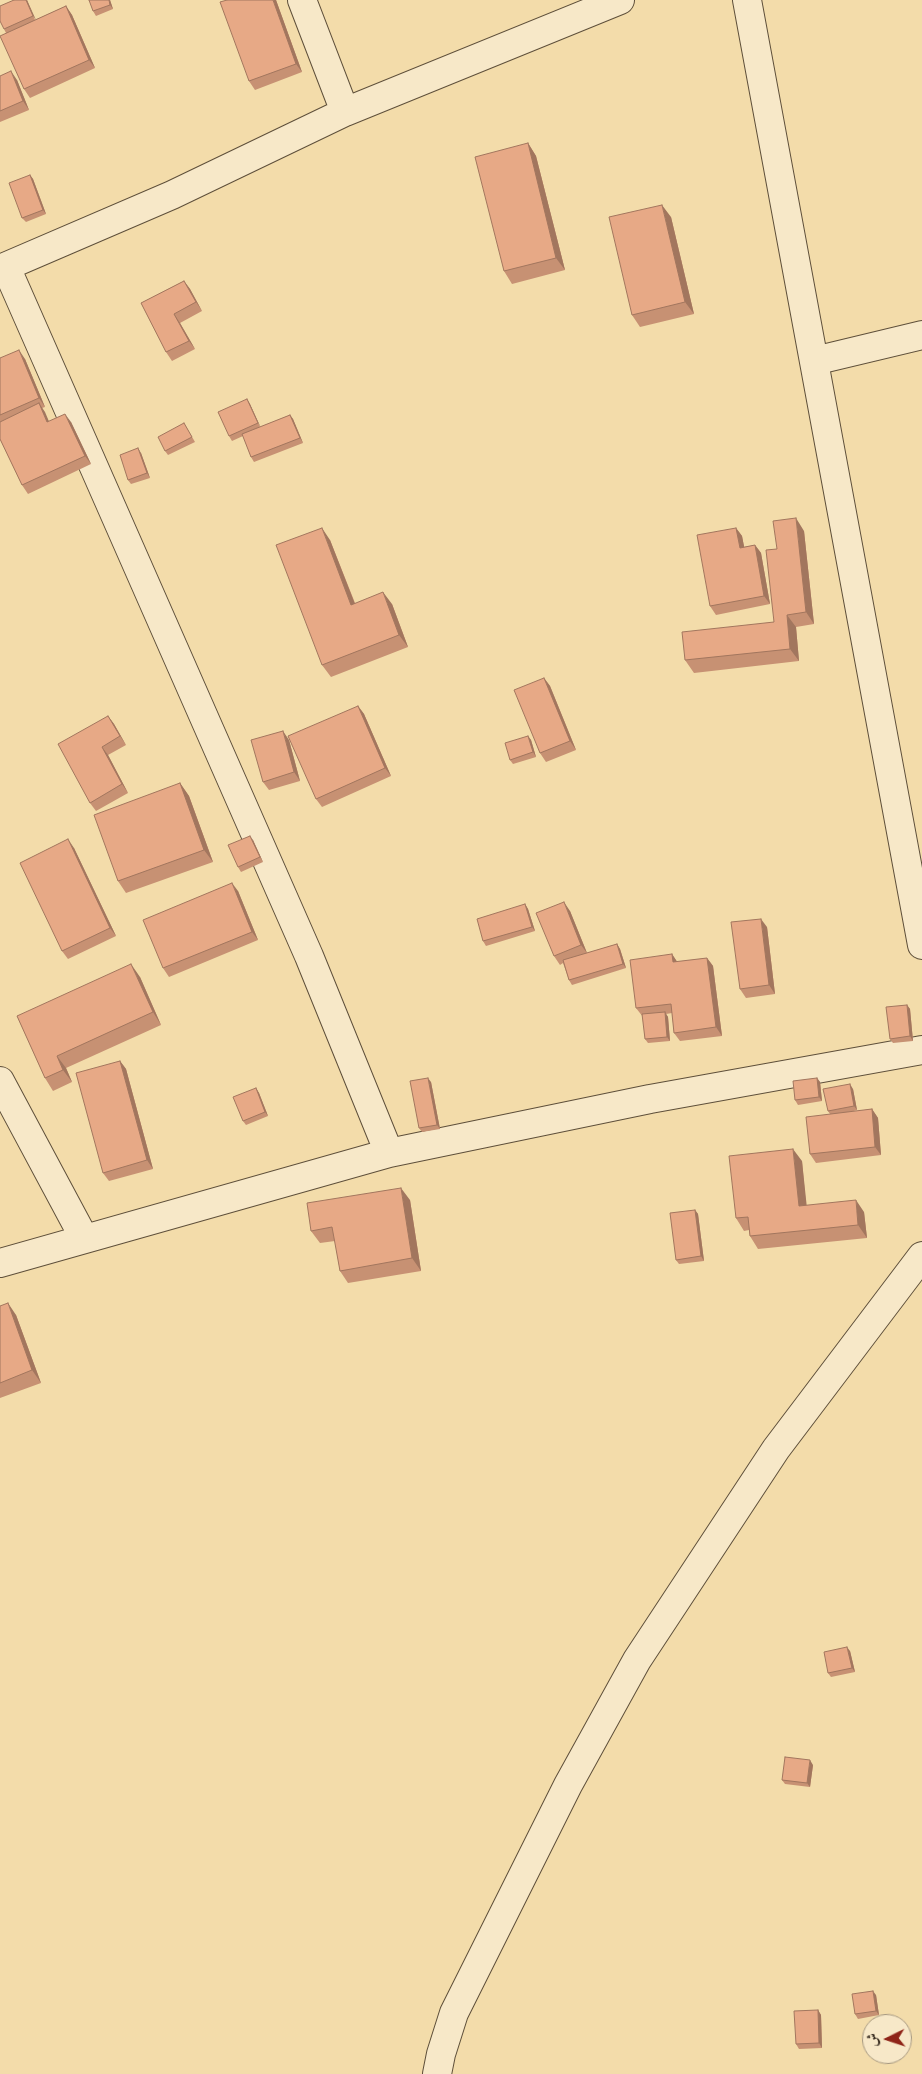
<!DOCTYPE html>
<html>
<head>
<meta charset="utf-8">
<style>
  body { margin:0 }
  #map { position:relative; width:922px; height:2074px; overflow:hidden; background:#f3dcaa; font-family:"IM FELL Great Primer",Amiri,serif }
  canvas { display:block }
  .north { position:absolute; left:862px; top:2014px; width:50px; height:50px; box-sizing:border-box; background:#f7e8c8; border:1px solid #a69880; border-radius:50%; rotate:266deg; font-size:14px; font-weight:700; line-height:20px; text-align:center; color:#2c2015 }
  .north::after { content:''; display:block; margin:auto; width:18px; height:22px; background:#8f2418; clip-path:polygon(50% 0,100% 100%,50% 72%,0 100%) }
</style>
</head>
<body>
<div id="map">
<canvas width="922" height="2074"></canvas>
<div class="north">ش</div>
</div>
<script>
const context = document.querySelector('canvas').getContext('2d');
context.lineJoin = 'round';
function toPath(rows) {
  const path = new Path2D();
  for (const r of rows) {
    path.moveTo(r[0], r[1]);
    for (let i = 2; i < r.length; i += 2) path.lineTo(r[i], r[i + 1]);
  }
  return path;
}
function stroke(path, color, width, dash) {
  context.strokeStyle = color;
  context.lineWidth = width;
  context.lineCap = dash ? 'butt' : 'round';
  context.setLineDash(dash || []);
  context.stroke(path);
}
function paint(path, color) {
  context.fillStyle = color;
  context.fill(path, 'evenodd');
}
const street = toPath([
  [302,0,345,112],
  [747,0,922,945],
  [6,267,309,956,389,1153],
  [0,269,172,195,345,112,620,0],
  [814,361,922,335],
  [0,1081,84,1238],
  [0,1263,389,1153,650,1099,922,1050],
  [437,2074,441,2054,454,2013,568,1785,637,1660,776,1449,922,1256]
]);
const wall = toPath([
  [27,0,35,20,66,6,72,15,95,68,30,98,24,89,6,33,4,29],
  [110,0,113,9,96,16,93,11],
  [276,0,302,72,255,90,249,81],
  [0,76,17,80,29,110,0,122],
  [528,143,536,156,565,270,512,284,504,271],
  [30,175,33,179,46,214,26,222,22,218],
  [671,217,694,314,640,327,632,315],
  [184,281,190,289,202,311,180,323,195,349,172,361,166,352,141,303],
  [0,358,25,359,45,407,42,408,49,422,71,422,91,464,28,494,22,485,0,439],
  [247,399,250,404,260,427,290,415,293,419,303,443,254,462,251,457,243,436,232,441,229,436],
  [184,423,195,442,168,455,165,451],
  [141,453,150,478,131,484,128,480],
  [736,528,742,536,744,547,755,545,761,553,770,604,716,615,710,606],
  [804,531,814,624,796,627,799,661,694,673,685,660,774,622],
  [330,540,355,603,392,604,408,647,331,677,322,665],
  [544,678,550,686,576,750,546,762,540,753],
  [358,706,364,714,391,776,322,807,316,799],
  [108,716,114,724,126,745,108,755,128,793,96,811,90,803],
  [528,736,531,740,536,757,513,764,510,760],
  [289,740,300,781,269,790,263,782],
  [180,783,189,796,213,862,126,893,118,881],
  [253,840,263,862,241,872,238,867],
  [74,848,116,936,68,959,62,951],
  [238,891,258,940,169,977,163,968],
  [525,904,528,909,535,931,486,946,483,941],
  [570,911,587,953,617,944,620,949,626,968,572,985,569,980,563,963,560,965,554,956],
  [767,927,775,994,746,998,740,989],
  [672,954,677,962,707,958,713,966,722,1036,680,1041,674,1033,672,1013,666,1014,668,1017,670,1041,648,1043,645,1039,643,1017,636,1008],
  [140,977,161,1025,66,1068,72,1082,53,1091,45,1078,17,1016],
  [907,1005,910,1009,913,1041,893,1043,890,1039],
  [120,1061,126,1069,153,1169,109,1181,103,1173],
  [817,1078,820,1082,822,1101,798,1105,795,1100],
  [431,1082,440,1129,422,1132,419,1128],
  [256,1088,259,1093,268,1116,246,1125,243,1121],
  [853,1089,857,1110,850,1112,872,1109,878,1118,881,1155,816,1163,810,1154,830,1114,828,1111],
  [802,1161,806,1205,864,1212,867,1238,758,1249,750,1236,749,1230,744,1231,736,1218],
  [410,1200,421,1271,348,1283,340,1271,335,1241,320,1243,311,1231],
  [695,1210,698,1214,704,1261,679,1264,676,1260],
  [0,1306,16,1315,41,1383,0,1398],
  [850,1651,855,1672,831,1677,828,1673],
  [813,1765,810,1787,785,1784,782,1780],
  [876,1995,879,2015,858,2019,855,2014],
  [818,2010,821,2015,822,2048,799,2049,796,2044]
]);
const shadedWall = toPath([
  [26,0,27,0,36,20,33,16],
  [109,0,110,0,113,9,110,5],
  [273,0,276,0,302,72,296,64],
  [66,6,72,15,95,68,89,60],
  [11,71,17,80,29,110,23,101],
  [528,143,536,156,565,270,556,258],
  [30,175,33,179,46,214,43,210],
  [662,205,671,217,694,314,685,302],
  [184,281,190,289,202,311,196,302],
  [174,314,180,323,195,349,189,341],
  [19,350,25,359,45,407,39,398],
  [247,399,250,404,261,428,258,423],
  [39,403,45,412,53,431,47,422],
  [65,414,71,422,91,464,85,456],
  [290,415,293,419,303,443,300,438],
  [138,448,141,453,150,478,147,473],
  [796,518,804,531,814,624,806,612],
  [322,528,330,540,360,617,351,605],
  [736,528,742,536,746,556,740,548],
  [755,545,761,553,770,604,764,596],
  [383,592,392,604,408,647,399,635],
  [787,615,796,627,799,661,790,649],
  [544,678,550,686,576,750,570,741],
  [358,706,364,714,391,776,385,768],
  [108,716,114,724,126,745,120,736],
  [283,731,289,740,300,781,294,772],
  [528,736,531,740,536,757,533,752],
  [102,747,108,755,128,793,122,784],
  [180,783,189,796,213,862,204,850],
  [250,836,253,840,263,862,260,857],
  [68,839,74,848,116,936,110,928],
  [232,883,238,891,258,940,252,932],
  [564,902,570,911,587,953,581,945],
  [525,904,528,909,535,931,532,927],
  [761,919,767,927,775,994,769,985],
  [617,944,620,949,626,968,623,964],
  [672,954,678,963,673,962],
  [707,958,713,966,722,1036,716,1027],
  [131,964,140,977,161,1025,153,1012],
  [907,1005,910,1009,913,1041,910,1036],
  [665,1012,668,1017,670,1041,667,1037],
  [57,1056,66,1068,72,1082,63,1070],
  [120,1061,126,1069,153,1169,147,1160],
  [428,1078,431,1082,440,1129,437,1125],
  [817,1078,820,1082,822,1101,819,1097],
  [850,1084,853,1089,857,1110,854,1106],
  [256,1088,259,1093,268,1116,265,1112],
  [872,1109,878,1118,881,1155,875,1147],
  [793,1149,802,1161,808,1218,799,1206],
  [401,1188,410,1200,421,1271,412,1258],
  [856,1200,864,1212,867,1238,858,1225],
  [695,1210,698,1214,704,1261,701,1256],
  [8,1303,16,1315,41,1383,32,1370],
  [847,1647,850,1651,855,1672,852,1668],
  [810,1760,813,1765,810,1787,807,1783],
  [873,1991,876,1995,879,2015,876,2011],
  [818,2010,821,2015,822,2048,819,2043]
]);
const building = toPath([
  [14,0,26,0,33,16,4,29,0,21,0,6,14,0],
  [89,0,109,0,110,5,93,11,89,0],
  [227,0,273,0,296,64,249,81,220,2,227,0],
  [66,6,89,60,24,89,0,36,66,6],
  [11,71,23,101,0,111,0,76,11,71],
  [528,143,556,258,504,271,475,157,528,143],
  [30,175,43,210,22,218,9,183,30,175],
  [662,205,685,302,632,315,609,217,662,205],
  [184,281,196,302,174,314,189,341,166,352,141,303,184,281],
  [19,350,39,398,0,415,0,358,19,350],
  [247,399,258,423,229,436,218,412,247,399],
  [39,403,47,422,65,414,85,456,22,485,0,439,0,422,39,403],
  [290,415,300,438,251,457,242,434,290,415],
  [184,423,192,437,165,451,158,437,184,423],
  [138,448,147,473,128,480,120,455,138,448],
  [796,518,806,612,787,615,790,649,685,660,682,632,774,622,766,550,777,549,773,521,796,518],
  [322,528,351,605,383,592,399,635,322,665,276,545,322,528],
  [736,528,740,548,755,545,764,596,710,606,697,535,736,528],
  [544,678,570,741,540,753,514,690,544,678],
  [358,706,385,768,316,799,288,736,358,706],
  [108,716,120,736,102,747,122,784,90,803,58,744,108,716],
  [283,731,294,772,263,782,251,740,283,731],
  [528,736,533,752,510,760,505,743,528,736],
  [180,783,204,850,118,881,94,815,180,783],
  [250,836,260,857,238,867,228,845,250,836],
  [68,839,110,928,62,951,20,863,68,839],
  [232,883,252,932,163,968,143,920,232,883],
  [564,902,581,945,554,956,536,913,564,902],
  [525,904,532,927,483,941,477,919,525,904],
  [761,919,769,985,740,989,731,922,761,919],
  [617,944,623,964,569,980,563,960,617,944],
  [672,954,673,962,707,958,716,1027,674,1033,671,1004,636,1008,630,960,672,954],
  [131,964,153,1012,57,1056,63,1070,45,1078,17,1016,131,964],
  [907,1005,910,1036,890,1039,886,1007,907,1005],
  [665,1012,667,1037,645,1039,642,1014,665,1012],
  [120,1061,147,1160,103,1173,76,1073,120,1061],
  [428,1078,437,1125,419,1128,410,1081,428,1078],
  [817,1078,819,1097,795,1100,793,1081,817,1078],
  [850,1084,854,1106,828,1111,823,1089,850,1084],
  [256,1088,265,1112,243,1121,233,1097,256,1088],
  [872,1109,875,1147,810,1154,806,1117,872,1109],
  [793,1149,799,1206,856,1200,858,1225,750,1236,748,1217,736,1218,729,1156,793,1149],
  [401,1188,412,1258,340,1271,332,1227,311,1231,307,1203,401,1188],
  [695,1210,701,1256,676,1260,670,1213,695,1210],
  [8,1303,32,1370,0,1383,0,1306,8,1303],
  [847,1647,852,1668,828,1673,824,1652,847,1647],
  [785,1757,810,1760,807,1783,782,1780,785,1757],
  [873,1991,876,2011,855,2014,852,1994,873,1991],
  [818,2010,819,2043,796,2044,794,2011,818,2010]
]);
stroke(street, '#5e4f3a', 30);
stroke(street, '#f7e8c8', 28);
paint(wall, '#c79173');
paint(shadedWall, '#a2765e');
paint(building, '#e7a986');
stroke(building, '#a2765e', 1);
</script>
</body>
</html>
